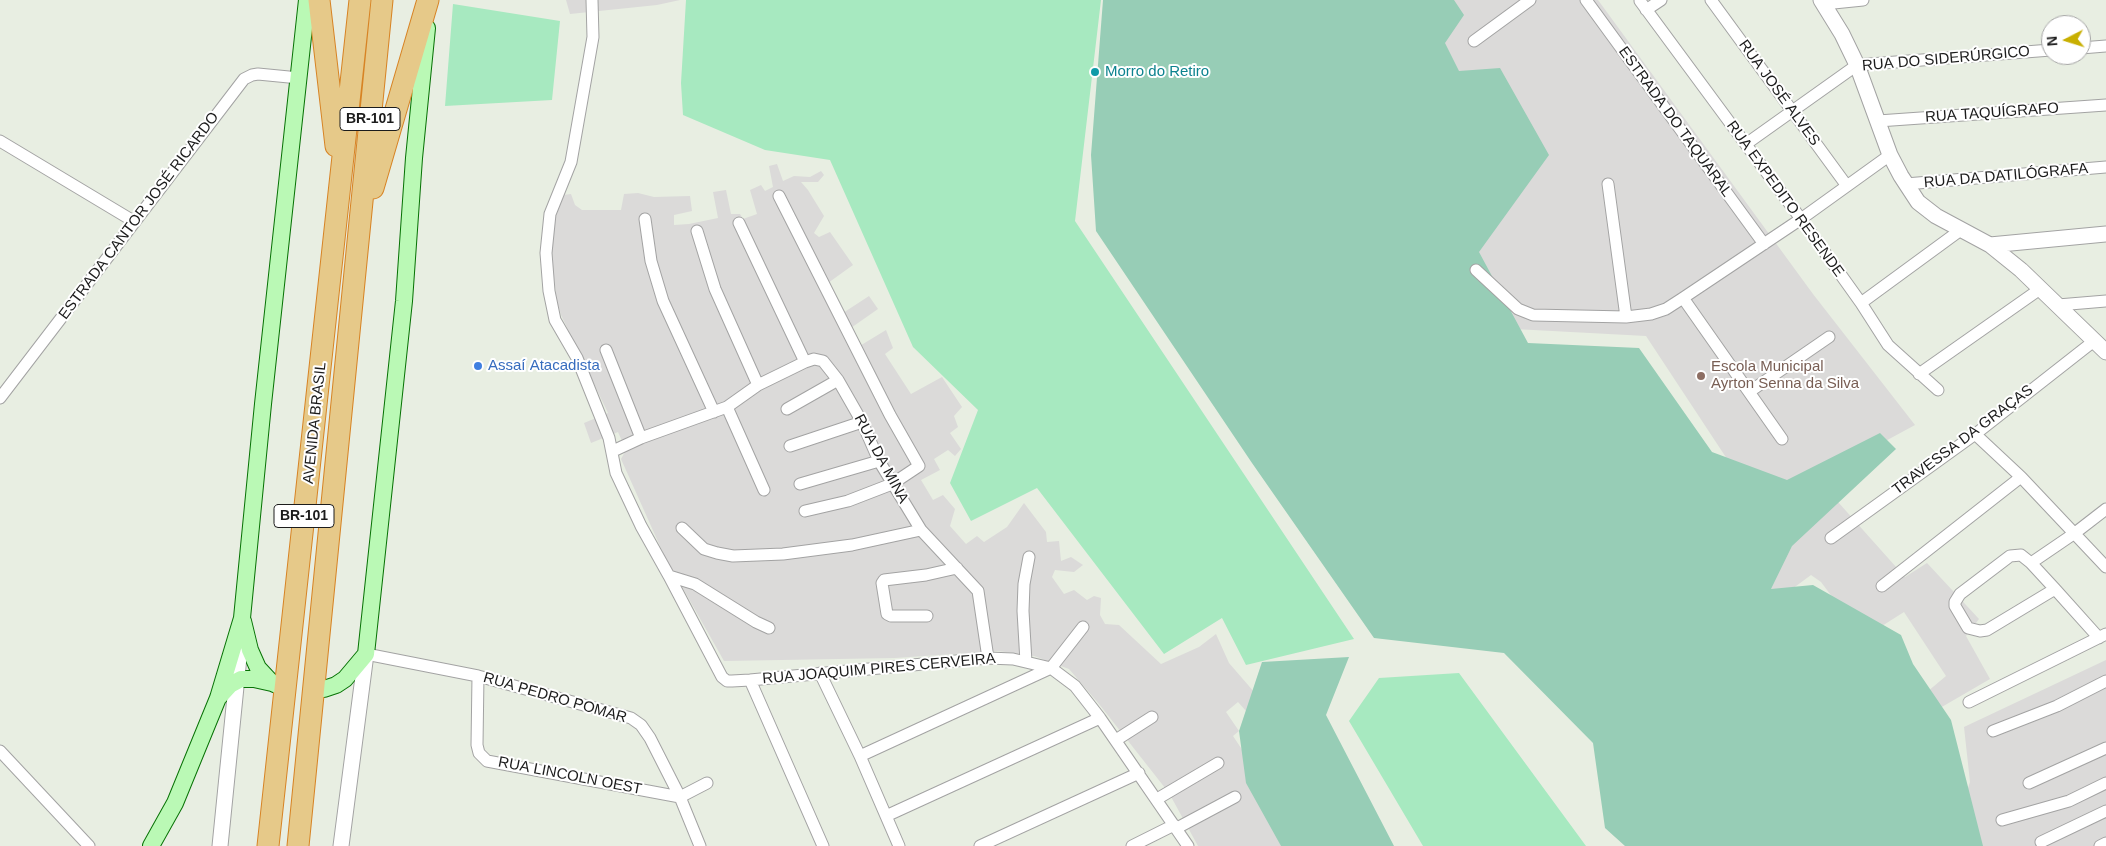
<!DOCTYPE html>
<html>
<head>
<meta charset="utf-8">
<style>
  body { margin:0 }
  #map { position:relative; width:2106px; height:846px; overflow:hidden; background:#e8eee2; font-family:Arial,sans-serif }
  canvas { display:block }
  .north { position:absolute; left:2041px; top:15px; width:50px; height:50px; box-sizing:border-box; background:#fff; border:1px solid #a4a4a4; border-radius:50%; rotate:265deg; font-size:14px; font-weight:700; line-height:20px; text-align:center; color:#1c1c1c }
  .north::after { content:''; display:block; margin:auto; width:18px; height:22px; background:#c8af01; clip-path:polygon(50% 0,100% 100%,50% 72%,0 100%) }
</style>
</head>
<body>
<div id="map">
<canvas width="2106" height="846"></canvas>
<div class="north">N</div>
</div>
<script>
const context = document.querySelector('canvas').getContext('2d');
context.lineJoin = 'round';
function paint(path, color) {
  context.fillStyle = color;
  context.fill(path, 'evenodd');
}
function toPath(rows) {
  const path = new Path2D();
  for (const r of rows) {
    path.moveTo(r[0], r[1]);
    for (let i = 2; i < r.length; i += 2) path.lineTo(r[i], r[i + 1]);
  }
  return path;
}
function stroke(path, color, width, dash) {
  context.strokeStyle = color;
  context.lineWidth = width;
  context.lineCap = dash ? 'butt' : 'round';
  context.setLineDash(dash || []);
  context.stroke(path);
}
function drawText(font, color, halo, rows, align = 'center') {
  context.font = font + ' Arial,sans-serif';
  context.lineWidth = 4;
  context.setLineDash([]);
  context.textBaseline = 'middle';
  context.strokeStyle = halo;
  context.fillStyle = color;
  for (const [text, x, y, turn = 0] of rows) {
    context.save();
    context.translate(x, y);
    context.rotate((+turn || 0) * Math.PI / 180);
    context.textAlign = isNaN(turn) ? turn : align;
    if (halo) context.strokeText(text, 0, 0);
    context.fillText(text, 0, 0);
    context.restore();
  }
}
const residential = toPath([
  [566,0,680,0,657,5,570,14],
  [1422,0,1598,0,1813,294,1915,425,1760,509,1646,336,1477,327],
  [777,164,783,181,794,176,810,177,821,171,824,175,818,182,801,182,808,190,824,216,814,233,819,237,830,232,853,265,828,283,843,313,869,296,878,309,848,330,858,347,886,330,893,348,885,354,911,394,942,377,962,407,954,416,958,427,950,433,961,449,955,456,948,450,934,459,940,470,921,480,933,500,943,495,955,509,950,526,966,544,977,536,984,542,1007,527,1024,503,1046,532,1047,542,1059,541,1061,561,1071,557,1083,565,1074,572,1055,570,1052,577,1064,594,1074,590,1087,600,1094,596,1101,598,1100,615,1105,624,1119,625,1161,664,1199,647,1216,634,1229,663,1255,693,1246,711,1238,702,1226,712,1239,731,1233,736,1245,754,1281,846,1198,846,1169,793,1099,704,1069,669,1034,656,998,651,895,658,724,661,664,555,621,459,626,450,618,432,591,443,584,423,608,413,561,315,557,301,553,272,551,232,563,195,571,194,575,205,582,210,621,210,624,194,638,193,654,197,690,196,692,211,674,215,674,225,689,224,718,218,713,192,726,190,731,214,740,214,743,219,757,214,750,190,761,185,765,191,773,187,769,166],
  [1830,493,1905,577,1927,563,1979,619,1966,636,1990,679,1928,715,1921,697,1946,676,1904,612,1863,638,1821,582,1811,575,1765,609,1734,565],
  [2106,660,2106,846,1949,846,1970,782,1964,727]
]);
const grass = toPath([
  [686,0,1101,0,1075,221,1354,639,1246,665,1222,618,1164,654,1037,488,971,521,950,483,978,410,913,347,830,160,765,150,683,115,681,83],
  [453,4,560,21,552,100,445,106],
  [1459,673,1586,846,1423,846,1349,721,1379,678]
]);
const forest = toPath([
  [1103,0,1454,0,1464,15,1445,43,1459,71,1500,68,1549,155,1479,252,1528,343,1639,348,1712,452,1787,480,1880,433,1896,449,1792,546,1771,589,1813,585,1901,635,1913,664,1951,720,1983,846,1625,846,1605,828,1593,743,1504,653,1374,638,1252,463,1096,231,1091,155],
  [1349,657,1326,715,1394,846,1281,846,1246,783,1239,731,1262,662]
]);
const minor = toPath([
  [592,0,593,37,571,162,550,214,546,253,549,291,555,320,577,358,609,438,616,473,641,526,669,576,722,677,727,681,732,681,750,680,988,658,1013,659,1051,668,1075,686,1100,718,1188,846],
  [1586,0,1764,244],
  [1711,0,1847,186],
  [1640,1,1801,219,1861,303,1888,345,1938,390],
  [1824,4,1863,0],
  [1646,10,1661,0],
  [1474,41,1530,0],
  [2081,48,2106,46],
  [1878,121,2106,105],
  [0,141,135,222],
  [1746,144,1857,65,2051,50],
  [1608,184,1626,317],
  [1906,184,2106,167],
  [779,196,890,415,919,466,892,484,848,501,805,511],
  [645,219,651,261,663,301,714,412],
  [739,223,805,362],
  [697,231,715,289,758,385],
  [1476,270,1518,309,1533,315,1626,317,1651,314,1666,309,1683,298,1801,219,1890,155],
  [1683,298,1782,439],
  [1861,303,1962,229],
  [2058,305,2106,301],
  [606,350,641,438],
  [1919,374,2040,289],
  [1749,392,1829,337],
  [0,398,244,79,252,75,258,74,299,78],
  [727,407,764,490],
  [787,409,838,380],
  [1975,434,2021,477,2106,567],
  [790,446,862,422],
  [613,451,641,438,727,407,758,385,805,362,814,359,823,361,838,380,862,422,879,461,921,530,978,591,988,658],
  [800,484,879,461],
  [682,528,704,549,717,553,733,556,783,554,852,545,921,530],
  [1831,538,1978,432,2094,341],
  [2031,563,2075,533,2106,509],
  [669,576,695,584,756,622,769,628],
  [1882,586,2021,477],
  [2055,589,1987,630,1980,631,1968,628,1955,606,1955,602,1960,594,2010,556,2021,555,2031,563,2055,589,2099,638],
  [927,616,891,616,887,614,882,583,884,580,926,575,957,568],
  [366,654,478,676,631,718,641,725,650,738,680,797,700,846],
  [1026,662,1023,611,1024,584,1029,557],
  [820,673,860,756,899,846],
  [478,676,477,745,479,753,487,761,680,797,707,783],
  [750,680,823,846],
  [1969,702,2106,634],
  [1993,731,2057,706,2106,681],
  [1116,740,1152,717],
  [0,751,89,846],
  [860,756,1051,668,1083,627],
  [2029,783,2106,748],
  [1157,799,1218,763],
  [886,816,1100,718],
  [2002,820,2069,801,2106,783],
  [1177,828,1235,797],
  [2041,842,2106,811],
  [980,846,1139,773],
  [1132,846,1174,825],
  [2100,846,2106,843]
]);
const tertiary = toPath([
  [1821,0,1842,34,1857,65,1890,155,1901,176,1918,202,1936,216,1990,245,2021,270,2106,352],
  [1990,245,2106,234],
  [220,846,241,637],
  [341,846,366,654]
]);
const secondary = toPath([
  [243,621,250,650,258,668,272,683,279,686],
  [324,689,336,685,345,679,366,654,404,301,414,158,427,28],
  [219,697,230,685,241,679,254,679,272,683],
  [151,846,175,803,218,698,242,618,263,404,307,0]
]);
const motorway = toPath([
  [319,0,336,146],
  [373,188,428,0],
  [268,846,360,0],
  [298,846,382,0]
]);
const markers = [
  [1095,72,5,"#0f9aa8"],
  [478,366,5,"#3f7fe0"],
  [1701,376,5,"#8d6e63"]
];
const shields = [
  [370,119,60],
  [304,516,60]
];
const shieldNames = [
  ["BR-101",370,119],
  ["BR-101",304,516]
];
const streetNames = [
  ["RUA DO SIDERÚRGICO",1946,59,-5],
  ["RUA JOSÉ ALVES",1779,93,54],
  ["RUA TAQUÍGRAFO",1992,113,-4],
  ["ESTRADA DO TAQUARAL",1675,122,54],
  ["RUA DA DATILÓGRAFA",2006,176,-5],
  ["RUA EXPEDITO RESENDE",1785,199,54],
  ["ESTRADA CANTOR JOSÉ RICARDO",139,216,-53],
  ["AVENIDA BRASIL",315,423,-84],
  ["TRAVESSA DA GRAÇAS",1963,440,-37],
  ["RUA DA MINA",881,459,62],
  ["RUA JOAQUIM PIRES CERVEIRA",879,669,-5],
  ["RUA PEDRO POMAR",555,698,16],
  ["RUA LINCOLN OEST",570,776,11]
];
const cultureNames = [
  ["Morro do Retiro",1105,72]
];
const shopNames = [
  ["Assaí Atacadista",488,366]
];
const educationNames = [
  ["Escola Municipal",1711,367],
  ["Ayrton Senna da Silva",1711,384]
];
paint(residential, '#dbdad9');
paint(grass, '#a7e9c0');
paint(forest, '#97cdb6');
stroke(minor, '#a3a3a3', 13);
stroke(tertiary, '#a3a3a3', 17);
stroke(secondary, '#077205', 18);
stroke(motorway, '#d78324', 23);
stroke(minor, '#fff', 11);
stroke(tertiary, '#fff', 15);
stroke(secondary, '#baf9b5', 16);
stroke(motorway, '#e6c989', 21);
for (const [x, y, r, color] of markers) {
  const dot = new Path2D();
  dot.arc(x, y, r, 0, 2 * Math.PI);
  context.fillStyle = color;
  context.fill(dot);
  stroke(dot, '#fff', 2);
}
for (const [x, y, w] of shields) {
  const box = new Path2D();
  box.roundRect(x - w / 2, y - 11.5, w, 23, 4);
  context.fillStyle = '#fff';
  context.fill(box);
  stroke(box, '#1c1c1c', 1);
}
drawText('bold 14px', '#1c1c1c', null, shieldNames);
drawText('15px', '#1c1c1c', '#fff', streetNames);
drawText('15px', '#0d838f', '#fff', cultureNames, 'left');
drawText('15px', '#366cbe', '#fff', shopNames, 'left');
drawText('15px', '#785e54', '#fff', educationNames, 'left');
</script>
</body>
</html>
